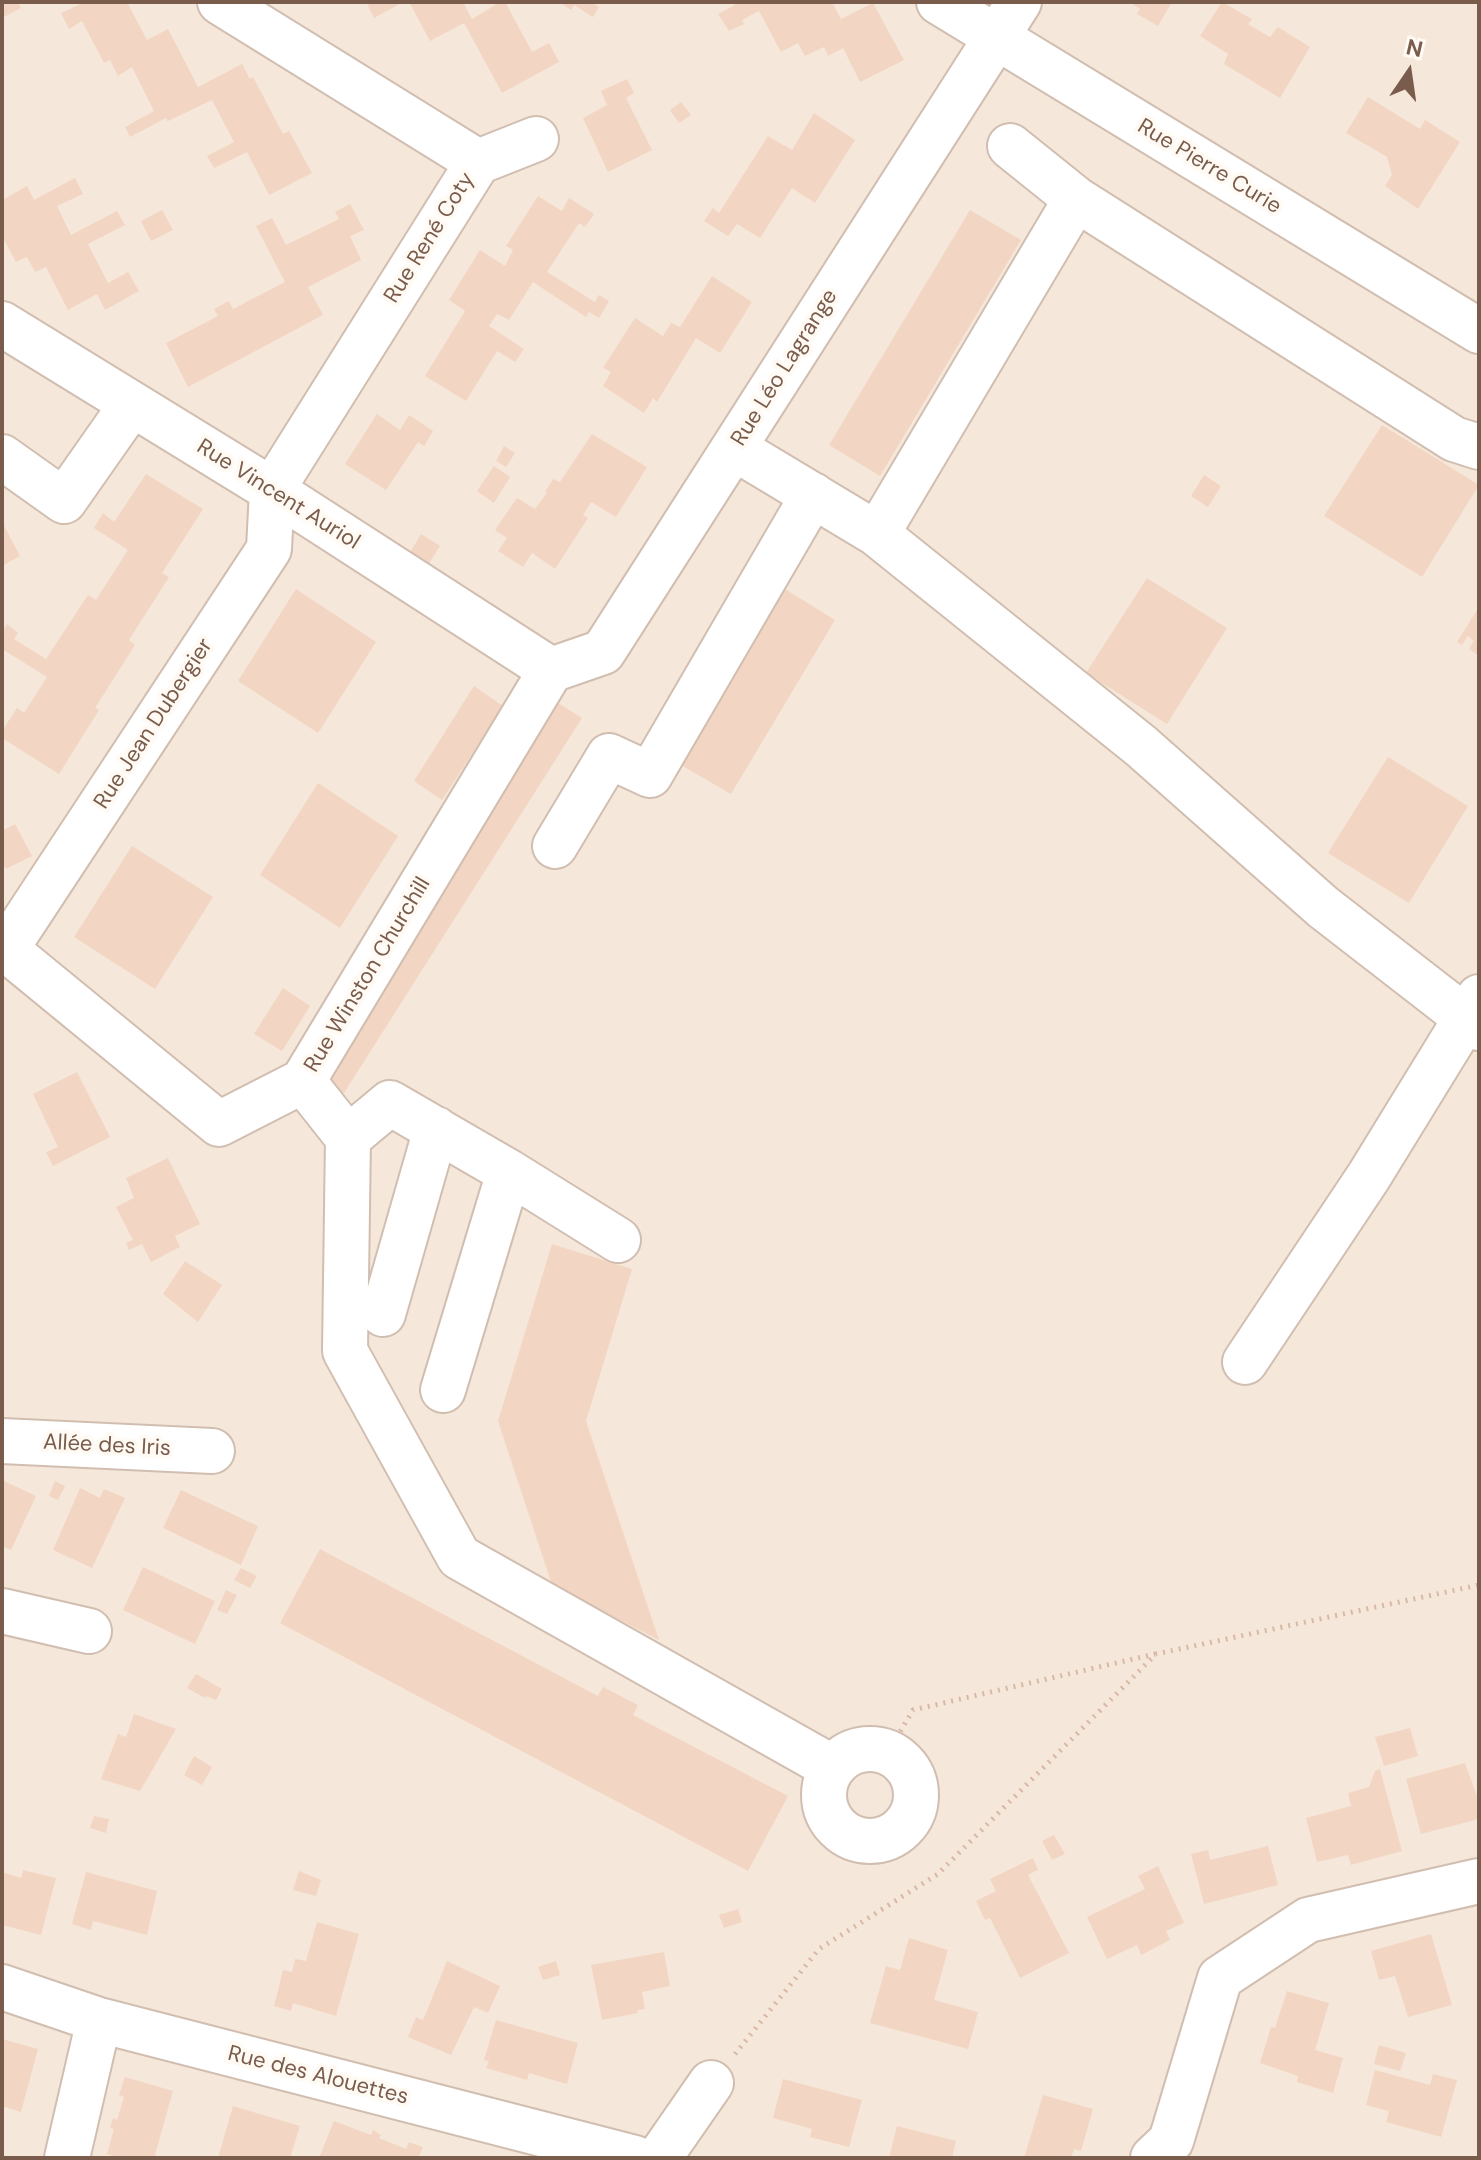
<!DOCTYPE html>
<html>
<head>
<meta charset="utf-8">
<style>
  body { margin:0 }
  #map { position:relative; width:1481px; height:2160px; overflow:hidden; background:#fdf6ec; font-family:"DM Sans",sans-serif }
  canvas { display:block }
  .frame { position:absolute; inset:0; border:4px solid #7a5c4d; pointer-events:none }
  .north { position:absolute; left:1369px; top:32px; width:80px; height:80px; -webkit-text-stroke:6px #fffaf3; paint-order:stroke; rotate:13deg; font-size:22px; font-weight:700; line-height:32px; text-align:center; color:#7a5c4d }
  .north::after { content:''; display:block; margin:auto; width:28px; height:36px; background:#7a5c4d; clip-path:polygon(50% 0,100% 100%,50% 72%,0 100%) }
</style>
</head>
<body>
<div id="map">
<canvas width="1481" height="2160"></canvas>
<div class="frame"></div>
<div class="north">N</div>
</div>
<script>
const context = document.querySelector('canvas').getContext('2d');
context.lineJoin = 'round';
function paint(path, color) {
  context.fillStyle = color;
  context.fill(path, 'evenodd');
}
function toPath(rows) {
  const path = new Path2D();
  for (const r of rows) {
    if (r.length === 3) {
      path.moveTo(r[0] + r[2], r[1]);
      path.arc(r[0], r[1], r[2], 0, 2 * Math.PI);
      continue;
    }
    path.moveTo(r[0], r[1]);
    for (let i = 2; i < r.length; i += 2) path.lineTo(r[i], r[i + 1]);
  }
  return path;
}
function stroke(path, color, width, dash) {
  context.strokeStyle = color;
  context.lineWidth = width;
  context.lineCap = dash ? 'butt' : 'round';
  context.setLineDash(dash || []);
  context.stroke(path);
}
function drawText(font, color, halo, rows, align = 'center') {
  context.font = font + ' "DM Sans",sans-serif';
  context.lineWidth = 8;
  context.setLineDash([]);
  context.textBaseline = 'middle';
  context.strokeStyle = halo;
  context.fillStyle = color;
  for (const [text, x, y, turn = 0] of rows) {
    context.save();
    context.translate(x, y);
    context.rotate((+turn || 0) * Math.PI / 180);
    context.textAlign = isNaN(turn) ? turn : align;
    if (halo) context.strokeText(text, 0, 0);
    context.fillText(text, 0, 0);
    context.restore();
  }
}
const residential = toPath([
  [2,2,1479,2,1479,2158,2,2158]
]);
const building = toPath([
  [2,2,18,2,21,8,2,18],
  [85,2,127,2,147,40,168,29,198,87,242,64,250,79,253,77,283,134,289,131,312,173,269,195,247,152,214,168,207,156,234,142,212,100,168,121,166,118,130,137,125,127,154,111,132,67,118,76,110,60,104,63,82,21,69,29,61,13],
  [366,2,403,2,374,18],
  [409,2,463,2,472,19,500,2,505,2,532,52,549,43,559,62,502,93,464,23,430,41],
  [559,2,591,2,599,7,593,17,574,5,571,10],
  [733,2,832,2,841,19,873,3,904,60,860,82,843,48,828,56,824,47,805,56,798,43,781,52,759,11,742,20,744,24,729,31,718,14,735,5],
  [1129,2,1172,2,1158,26,1137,14,1140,9],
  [1222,2,1252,19,1248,24,1270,37,1278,27,1310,47,1280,98,1224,64,1228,54,1200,36],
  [627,79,634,93,626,98,652,150,608,172,583,118,607,105,601,91],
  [1368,97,1420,129,1425,120,1460,142,1418,209,1385,186,1392,175,1387,157,1346,133],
  [681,102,691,115,679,123,670,110],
  [814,113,855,140,815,203,792,188,760,238,737,224,728,236,704,221,713,208,719,213,768,136,792,150],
  [75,178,83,194,57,206,71,235,117,211,125,225,88,244,108,283,128,272,139,291,105,310,97,294,68,310,46,267,35,272,27,257,16,262,2,236,2,200,27,186,34,200],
  [538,196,562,211,569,198,594,214,585,227,579,223,547,272,595,302,599,295,609,301,599,318,589,312,586,317,533,282,509,320,497,314,489,326,524,349,515,362,497,351,466,401,425,376,465,311,449,300,480,250,505,266,513,250,506,246],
  [350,204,364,230,350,236,361,260,308,287,323,315,188,387,166,343,218,316,214,309,229,301,233,309,285,282,256,226,272,218,286,245,339,219,335,212],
  [162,210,173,230,151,241,141,221],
  [970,210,1021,240,880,476,829,445],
  [712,276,752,302,720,353,696,338,657,402,653,398,644,413,603,386,611,372,603,368,635,318,663,336,671,323,680,327],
  [377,414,400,430,409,415,433,431,424,446,418,442,386,490,345,464],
  [1382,425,1479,485,1422,577,1324,516],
  [592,434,647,467,616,517,591,502,583,515,588,518,555,569,532,553,523,567,498,551,507,538,495,530,517,498,535,509,547,493,545,492,553,479,560,482],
  [504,446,515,453,506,467,496,461],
  [494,466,510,477,494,503,477,491],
  [146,474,203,509,162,573,169,577,129,640,135,645,95,708,99,710,59,774,2,738,2,731,17,708,24,713,47,677,2,649,2,632,7,624,18,633,14,639,46,659,88,595,96,600,128,550,94,528,103,513,114,522],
  [1204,475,1221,486,1208,507,1191,496],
  [2,522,20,556,2,566],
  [421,534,440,546,428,565,409,554],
  [1147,578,1227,628,1167,724,1086,673],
  [296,589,376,642,318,733,238,681],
  [785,589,835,620,731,794,679,764],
  [1479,607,1479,656,1469,649,1474,641,1468,636,1462,645,1457,642],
  [474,686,503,706,442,800,414,781],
  [555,701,582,718,344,1093,316,1075],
  [1388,757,1468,806,1409,903,1328,853],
  [318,783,398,836,340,928,260,875],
  [15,824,32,856,6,869,2,861,2,831],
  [132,846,213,897,155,989,74,937],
  [283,988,310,1006,282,1051,254,1034],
  [77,1072,110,1137,53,1166,46,1152,58,1147,33,1094],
  [168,1158,200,1224,175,1236,180,1247,151,1262,142,1244,129,1250,126,1243,133,1240,116,1207,134,1198,126,1178],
  [552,1244,632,1269,586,1421,659,1640,552,1585,498,1421],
  [185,1261,222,1285,198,1322,163,1294],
  [2,1480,36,1496,11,1550,2,1546],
  [55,1481,65,1486,58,1500,49,1496],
  [80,1488,100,1498,104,1489,125,1498,92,1568,53,1550],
  [181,1490,258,1526,241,1565,163,1528],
  [320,1549,598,1696,603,1687,638,1705,633,1715,788,1796,748,1871,280,1623],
  [143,1567,215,1601,195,1644,123,1610],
  [241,1568,257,1576,250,1588,234,1580],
  [226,1590,237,1595,227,1614,217,1610],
  [196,1674,222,1689,216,1700,206,1696,205,1698,187,1688],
  [134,1714,176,1729,140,1791,101,1779,118,1734,126,1737],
  [1410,1728,1418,1756,1384,1766,1375,1737],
  [194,1756,212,1767,202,1785,184,1775],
  [1465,1763,1479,1802,1479,1819,1421,1834,1406,1779],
  [1380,1769,1402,1851,1351,1865,1348,1855,1317,1862,1306,1818,1351,1806,1348,1793,1369,1787,1375,1771],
  [94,1816,109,1819,106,1833,90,1828],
  [1054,1835,1065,1854,1052,1860,1042,1841],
  [1268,1846,1278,1885,1204,1904,1191,1854,1208,1850,1210,1860],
  [1033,1858,1038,1870,1028,1875,1069,1953,1020,1978,990,1918,985,1920,976,1901,996,1891,990,1879],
  [1158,1866,1184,1923,1166,1931,1170,1940,1141,1955,1137,1945,1107,1959,1087,1917,1145,1889,1138,1876],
  [23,1870,56,1878,41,1935,2,1925,2,1872,21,1878],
  [299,1871,321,1880,316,1896,293,1890],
  [86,1872,157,1891,147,1935,93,1921,91,1930,72,1924],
  [738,1909,742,1922,724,1928,719,1915],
  [317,1922,359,1934,336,2016,293,2003,291,2011,274,2006,283,1970,292,1972,295,1959,306,1961],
  [1431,1934,1452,2005,1408,2017,1395,1976,1379,1980,1371,1951],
  [909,1938,948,1950,934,2000,978,2012,968,2049,870,2023,886,1966,900,1970],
  [664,1952,670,1986,642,1992,645,2009,637,2010,638,2013,602,2020,591,1965],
  [447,1961,500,1986,488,2013,474,2007,451,2055,408,2037,416,2017,422,2020,424,2018],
  [556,1961,560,1975,543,1980,538,1967],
  [1287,1991,1329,2003,1315,2050,1343,2058,1333,2093,1297,2082,1298,2076,1260,2063,1271,2027,1275,2028],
  [496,2020,578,2043,567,2084,529,2073,527,2080,486,2068,489,2061,484,2060],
  [2,2039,38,2049,21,2112,2,2106],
  [1379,2045,1406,2053,1400,2071,1374,2064],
  [1375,2070,1430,2085,1433,2074,1457,2080,1441,2137,1386,2122,1389,2111,1366,2105],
  [125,2077,173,2091,154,2158,121,2158,107,2154,114,2129,110,2128,113,2118,117,2120,124,2097,119,2095],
  [783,2079,862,2100,849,2147,810,2137,812,2129,773,2118],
  [1043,2095,1093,2109,1081,2151,1074,2149,1071,2158,1024,2158],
  [233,2106,300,2126,290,2158,218,2158],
  [334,2121,371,2135,373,2130,381,2135,379,2138,406,2149,409,2142,423,2147,418,2158,319,2158],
  [897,2126,956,2141,952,2158,889,2158]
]);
const path = toPath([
  [888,1752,913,1710,1155,1654],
  [735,2054,819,1949,938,1874,1156,1654,1479,1585]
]);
const minor = toPath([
  [939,2,1479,331],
  [1010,146,1076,199,1454,439,1479,447],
  [478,162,536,139],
  [2,324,272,490,551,670],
  [734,448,877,534,1141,746,1323,907,1479,1028],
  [2,457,64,501,132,404],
  [877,534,1076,199],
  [551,670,603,652,1019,2],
  [555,846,609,756,650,775,813,495],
  [2,946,219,1124,303,1081,551,670],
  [6,949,269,549,272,490,478,162,220,2],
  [303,1081,348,1138,345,1351,459,1557,833,1768],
  [348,1138,390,1103,509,1172,618,1240],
  [383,1314,436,1129],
  [1245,1362,1369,1176,1479,997],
  [443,1390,509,1172],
  [2,1441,212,1451],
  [2,1611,89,1631],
  [870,1795,46],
  [2,1987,99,2020,635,2158],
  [67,2158,99,2020],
  [659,2158,711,2083],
  [1153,2158,1171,2141,1220,1978,1308,1920,1479,1881]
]);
const streetNames = [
  ["Rue Pierre Curie",1209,167,31],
  ["Rue René Coty",430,238,-58],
  ["Rue Léo Lagrange",785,368,-58],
  ["Rue Vincent Auriol",278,495,32],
  ["Rue Jean Dubergier",154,724,-57],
  ["Rue Winston Churchill",368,975,-59],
  ["Allée des Iris",107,1446,3],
  ["Rue des Alouettes",318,2076,14]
];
paint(residential, '#f5e8da');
paint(building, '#f3d5c3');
stroke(minor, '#d1beb0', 48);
stroke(path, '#d9b8a5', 5, [2, 6]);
stroke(minor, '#fff', 44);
drawText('22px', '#7a5c4d', '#fffaf3', streetNames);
</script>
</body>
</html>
